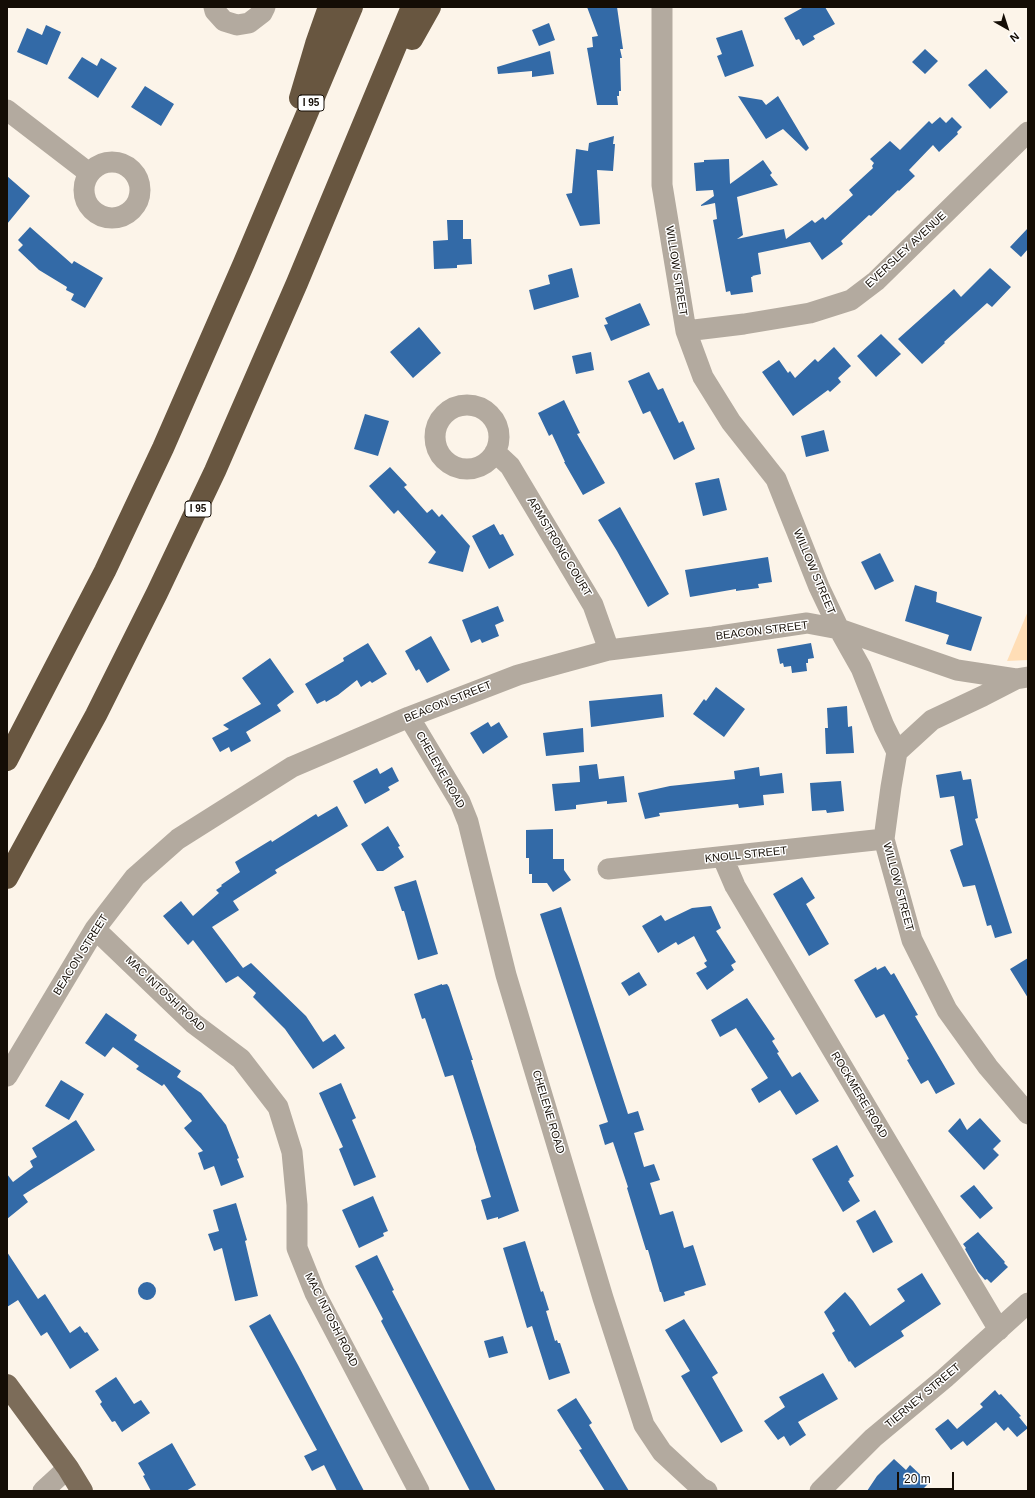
<!DOCTYPE html>
<html>
<head>
<meta charset="utf-8">
<style>
  body { margin:0 }
  #map { position:relative; width:1035px; height:1498px; overflow:hidden; background:#fcf4e9; font-family:Arial,sans-serif }
  canvas { display:block }
  .frame { position:absolute; inset:0; border:8px solid #140d05; pointer-events:none }
  .north { position:absolute; left:987px; top:8px; width:40px; height:40px; -webkit-text-stroke:3px #fff; paint-order:stroke; rotate:141deg; font-size:11px; font-weight:700; line-height:16px; text-align:center; color:#140d05 }
  .north::after { content:''; display:block; margin:auto; width:14px; height:18px; background:#140d05; clip-path:polygon(50% 0,100% 100%,50% 72%,0 100%) }
  .scale { position:absolute; left:897px; top:1472px; width:57px; height:18px; box-sizing:border-box; border:2px solid #140d05; border-top:0; padding-left:5px; font-size:12px; line-height:14px; white-space:nowrap; color:#140d05; -webkit-text-stroke:3px #fff; paint-order:stroke }
</style>
</head>
<body>
<div id="map">
<canvas width="1035" height="1498"></canvas>
<div class="frame"></div>
<div class="north">N</div>
<div class="scale">20 m</div>
</div>
<script>
const context = document.querySelector('canvas').getContext('2d');
context.lineJoin = 'round';
function paint(path, color) {
  context.fillStyle = color;
  context.fill(path, 'evenodd');
}
function toPath(rows) {
  const path = new Path2D();
  for (const r of rows) {
    if (r.length === 3) {
      path.moveTo(r[0] + r[2], r[1]);
      path.arc(r[0], r[1], r[2], 0, 2 * Math.PI);
      continue;
    }
    path.moveTo(r[0], r[1]);
    for (let i = 2; i < r.length; i += 2) path.lineTo(r[i], r[i + 1]);
  }
  return path;
}
function stroke(path, color, width, dash) {
  context.strokeStyle = color;
  context.lineWidth = width;
  context.lineCap = dash ? 'butt' : 'round';
  context.setLineDash(dash || []);
  context.stroke(path);
}
function drawText(font, color, halo, rows, align = 'center') {
  context.font = font + ' Arial,sans-serif';
  context.lineWidth = 3;
  context.setLineDash([]);
  context.textBaseline = 'middle';
  context.strokeStyle = halo;
  context.fillStyle = color;
  for (const [text, x, y, turn = 0] of rows) {
    context.save();
    context.translate(x, y);
    context.rotate((+turn || 0) * Math.PI / 180);
    context.textAlign = isNaN(turn) ? turn : align;
    if (halo) context.strokeText(text, 0, 0);
    context.fillText(text, 0, 0);
    context.restore();
  }
}
const green = toPath([
  [1028,611,1028,660,1007,661,1010,654]
]);
const building = toPath([
  [587,7,617,7,623,49,620,49,622,58,620,58,621,91,619,91,619,96,617,96,618,105,597,105,587,48,593,47,592,37,598,36],
  [804,7,825,7,835,24,813,36,815,39,803,46,799,39,796,40,784,18],
  [549,23,555,40,539,46,532,30],
  [46,25,61,32,47,65,17,52,27,28,42,35],
  [742,30,754,66,725,77,717,56,722,54,716,38],
  [925,49,938,61,925,74,912,62],
  [550,51,554,74,532,77,532,71,498,74,497,67],
  [82,57,97,66,101,58,117,68,98,98,68,78],
  [986,69,1008,92,990,109,968,85],
  [145,86,174,104,161,126,131,107],
  [738,96,762,100,766,105,778,96,809,148,806,151,783,129,766,139],
  [940,117,946,123,952,117,962,127,957,132,958,134,939,152,933,145,909,170,915,176,899,191,898,190,871,216,869,215,841,241,843,244,822,260,810,242,758,253,761,274,752,276,753,277,751,277,753,292,731,295,730,291,726,292,713,220,717,219,715,203,701,206,701,205,714,196,713,190,696,191,694,163,704,162,704,160,729,159,730,184,763,160,772,173,770,175,778,185,737,197,743,235,737,239,784,229,786,239,812,220,815,223,823,217,825,220,853,195,849,190,873,168,872,166,874,163,870,159,890,141,900,150,929,121,932,124],
  [614,136,613,144,615,144,613,171,597,170,600,224,580,226,566,194,572,193,576,149,588,151,589,143],
  [7,176,30,196,7,224],
  [447,220,463,220,463,239,471,239,472,264,457,265,457,268,434,269,433,241,448,240],
  [30,227,72,264,74,261,103,278,85,308,71,300,74,294,66,290,67,287,39,270,18,250,23,245,18,240],
  [1028,228,1028,249,1021,257,1010,247],
  [572,268,579,297,534,310,529,290,550,284,548,275],
  [990,268,1011,287,992,307,987,303,944,342,945,343,922,364,898,339,954,289,961,297],
  [640,303,650,325,611,341,604,325,608,324,605,318],
  [419,327,441,353,413,378,390,352],
  [881,334,901,354,876,377,857,356],
  [834,347,851,366,838,378,841,382,830,392,828,390,793,416,762,372,779,360,788,373,790,371,795,378,815,359,818,362],
  [591,352,594,370,576,374,572,356],
  [649,372,658,390,663,388,679,423,683,421,695,449,674,460,650,411,643,414,628,381],
  [564,400,580,433,577,434,605,483,583,495,564,462,565,462,552,434,549,436,538,413],
  [365,414,389,421,378,456,354,449],
  [824,430,829,451,806,457,801,436],
  [390,467,407,485,404,487,427,513,432,509,439,517,442,514,470,546,463,572,428,563,436,552,398,510,394,514,369,486],
  [719,478,727,510,703,516,695,483],
  [620,507,669,594,648,607,617,551,598,520],
  [494,524,500,535,503,534,514,555,489,569,472,536],
  [880,553,894,581,875,590,861,562],
  [768,557,772,582,758,584,759,588,736,591,736,589,690,597,685,570],
  [915,585,937,592,936,602,982,617,971,651,946,644,949,635,905,621],
  [498,606,504,621,495,625,499,636,482,643,480,639,471,643,462,620],
  [431,636,450,670,427,683,419,669,416,671,405,651],
  [368,643,387,674,372,683,370,681,361,687,357,680,338,695,326,702,325,700,317,704,305,684,344,661,343,658],
  [811,643,814,658,808,659,808,663,806,663,807,671,792,673,791,666,784,667,783,663,780,664,777,649],
  [270,658,294,692,277,705,281,711,246,732,251,741,231,752,229,747,220,752,212,738,229,729,223,725,261,704,242,678],
  [716,687,745,709,724,737,693,714,704,699,706,701],
  [662,694,664,717,591,727,589,701],
  [847,706,848,727,852,726,854,753,826,754,825,728,828,728,827,708],
  [488,722,491,727,499,722,508,737,483,754,470,733],
  [583,728,584,752,546,756,543,733],
  [597,764,599,779,624,776,627,802,607,804,607,801,576,805,576,809,555,811,552,784,580,782,579,766],
  [392,767,399,781,388,787,390,790,365,804,353,781,377,768,380,774],
  [759,767,760,776,782,773,784,793,763,795,764,805,739,808,738,804,659,813,660,816,645,819,638,793,670,786,735,779,734,771],
  [961,771,963,780,971,779,978,818,975,819,1012,933,995,938,991,925,987,926,975,885,963,887,950,850,963,845,954,796,940,798,936,775],
  [841,781,844,811,827,813,826,810,812,811,810,783],
  [337,806,348,826,275,870,277,873,233,901,239,910,212,927,243,968,251,963,306,1016,323,1042,335,1034,345,1048,313,1069,285,1029,253,997,256,993,238,976,226,983,193,940,188,945,163,916,181,901,193,916,219,893,216,890,222,886,221,885,240,872,235,862,271,840,272,842,316,814,318,817],
  [388,826,400,846,398,847,404,857,383,871,377,871,361,844],
  [553,829,553,859,564,859,564,870,571,880,553,892,547,883,532,883,532,874,529,874,529,858,526,858,526,830],
  [802,877,815,898,806,904,829,944,809,956,773,894],
  [416,880,438,954,418,960,404,911,402,911,394,887],
  [711,906,721,928,716,931,736,962,731,965,734,970,707,990,696,973,707,967,704,963,707,961,694,936,678,945,676,942,658,953,642,926,661,915,665,921,692,908],
  [561,907,628,1114,638,1111,644,1130,634,1133,644,1167,654,1164,660,1180,650,1183,660,1215,673,1211,684,1248,693,1245,706,1285,684,1292,685,1295,664,1302,661,1292,660,1292,648,1250,646,1250,627,1188,628,1187,613,1142,605,1145,599,1125,608,1122,540,914],
  [1028,958,1028,998,1010,969],
  [885,966,891,975,894,973,918,1015,915,1016,955,1084,936,1094,928,1080,921,1084,907,1060,909,1059,884,1014,876,1018,854,980,876,967,877,970],
  [639,972,647,985,629,996,621,983],
  [442,984,442,985,447,984,449,987,466,1039,473,1060,471,1060,519,1211,498,1219,498,1217,487,1220,481,1200,491,1197,476,1149,476,1147,453,1075,445,1077,425,1018,422,1019,414,994],
  [747,998,775,1039,772,1041,779,1052,777,1053,792,1077,800,1072,819,1101,796,1115,780,1090,759,1103,751,1089,768,1078,736,1028,720,1037,711,1020],
  [106,1013,137,1035,134,1040,181,1071,177,1077,201,1093,226,1125,239,1158,237,1159,244,1177,221,1186,214,1166,204,1170,198,1153,203,1151,184,1128,192,1121,164,1084,162,1086,136,1069,139,1066,113,1047,105,1057,85,1043],
  [61,1080,84,1094,69,1120,45,1106],
  [341,1083,356,1118,352,1120,376,1177,354,1186,339,1149,343,1147,319,1093],
  [960,1118,967,1130,980,1118,1001,1141,993,1149,999,1155,984,1170,948,1131],
  [76,1120,95,1150,23,1195,28,1202,7,1219,7,1174,13,1182,33,1167,30,1161,37,1157,32,1148],
  [837,1145,854,1176,849,1179,850,1180,848,1181,860,1201,843,1212,812,1159],
  [974,1185,993,1208,980,1219,960,1196],
  [373,1196,388,1231,383,1233,384,1236,359,1248,342,1210],
  [236,1203,247,1240,245,1241,258,1296,235,1301,222,1248,214,1251,208,1234,219,1231,213,1210],
  [875,1210,893,1242,873,1253,856,1221],
  [978,1232,1005,1262,1004,1263,1008,1267,991,1283,987,1279,985,1280,978,1272,965,1249,966,1248,963,1244],
  [525,1241,541,1292,543,1291,549,1310,546,1311,555,1341,557,1340,558,1343,560,1343,570,1373,549,1380,532,1326,527,1328,503,1248],
  [7,1252,38,1299,45,1294,70,1333,80,1326,85,1333,87,1332,99,1350,70,1369,47,1332,41,1336,18,1300,7,1307],
  [377,1255,394,1290,392,1291,496,1491,470,1491,381,1321,383,1319,355,1266],
  [922,1273,941,1304,901,1331,904,1336,855,1368,850,1361,849,1362,832,1333,835,1331,824,1312,845,1292,853,1301,870,1326,905,1301,897,1289],
  [147,1291,9],
  [270,1314,298,1365,364,1491,337,1491,324,1465,312,1471,304,1456,317,1450,249,1326],
  [684,1319,718,1373,712,1377,743,1431,721,1443,681,1376,690,1371,665,1330],
  [503,1336,508,1353,489,1358,484,1341],
  [823,1373,838,1399,798,1422,806,1435,790,1446,784,1436,778,1440,764,1421,785,1407,779,1397],
  [116,1377,134,1404,141,1400,150,1413,122,1432,115,1421,112,1422,100,1404,102,1402,95,1391],
  [995,1390,999,1395,1001,1394,1021,1416,1019,1417,1028,1428,1017,1437,1008,1427,1004,1431,996,1422,967,1446,963,1441,951,1450,935,1429,948,1419,957,1429,983,1407,980,1404],
  [576,1398,592,1423,589,1425,629,1491,605,1491,579,1450,582,1449,557,1410],
  [172,1443,196,1485,186,1491,151,1491,143,1476,145,1475,138,1463],
  [894,1459,906,1470,910,1465,929,1483,921,1491,867,1491,877,1476]
]);
const minor = toPath([
  [214,7,215,11,224,21,237,25,249,23,262,13,265,7],
  [662,7,662,185,686,331,703,377,731,422,776,479,819,587,839,629,861,668,884,726,897,752,891,787,884,839,912,940,947,1010,988,1067,1028,1114],
  [7,110,89,173],
  [112,190,28],
  [686,331,744,324,810,313,851,300,876,281,1028,132],
  [467,437,32],
  [495,452,510,466,593,605,609,650],
  [409,717,460,802,468,822,506,975,603,1298,644,1425,662,1452,701,1488,707,1491],
  [897,752,932,720,983,696,1016,679],
  [723,858,735,886,999,1330],
  [608,869,884,839],
  [95,929,193,1023,241,1059,278,1107,292,1152,297,1205,297,1248,315,1293,419,1491],
  [7,1076,95,929,135,877,178,839,292,767,409,717,518,675,609,650,713,637,807,623,839,629,957,670,1016,679,1028,677],
  [43,1491,68,1468],
  [820,1491,873,1438,945,1378,1028,1303]
]);
const major = toPath([
  [7,1385,68,1468,82,1491]
]);
const highway = toPath([
  [412,39,430,7],
  [300,98,316,44,329,7],
  [7,760,105,571,163,448,244,263,352,7],
  [7,878,96,715,157,593,215,471,297,283,412,7]
]);
const shields = [
  [311,103,26],
  [198,509,26]
];
const shieldNames = [
  ["I 95",311,103],
  ["I 95",198,509]
];
const streetNames = [
  ["EVERSLEY AVENUE",906,250,-43],
  ["WILLOW STREET",676,271,81],
  ["ARMSTRONG COURT",559,547,59],
  ["WILLOW STREET",814,572,67],
  ["BEACON STREET",762,631,-7],
  ["BEACON STREET",448,702,-22],
  ["CHELENE ROAD",440,770,60],
  ["KNOLL STREET",746,855,-6],
  ["WILLOW STREET",898,887,75],
  ["BEACON STREET",81,955,-58],
  ["MAC INTOSH ROAD",165,994,43],
  ["ROCKMERE ROAD",859,1095,59],
  ["CHELENE ROAD",548,1112,73],
  ["MAC INTOSH ROAD",331,1320,63],
  ["TIERNEY STREET",923,1396,-40]
];
paint(green, '#ffdeb6');
paint(building, '#336aa7');
stroke(minor, '#b3aa9f', 21);
stroke(major, '#7c6c59', 22);
stroke(highway, '#685640', 22);
for (const [x, y, w] of shields) {
  const box = new Path2D();
  box.roundRect(x - w / 2, y - 8, w, 16, 3);
  context.fillStyle = '#fff';
  context.fill(box);
  stroke(box, '#140d05', 1);
}
drawText('bold 10px', '#140d05', null, shieldNames);
drawText('11px', '#140d05', '#fff', streetNames);
</script>
</body>
</html>
